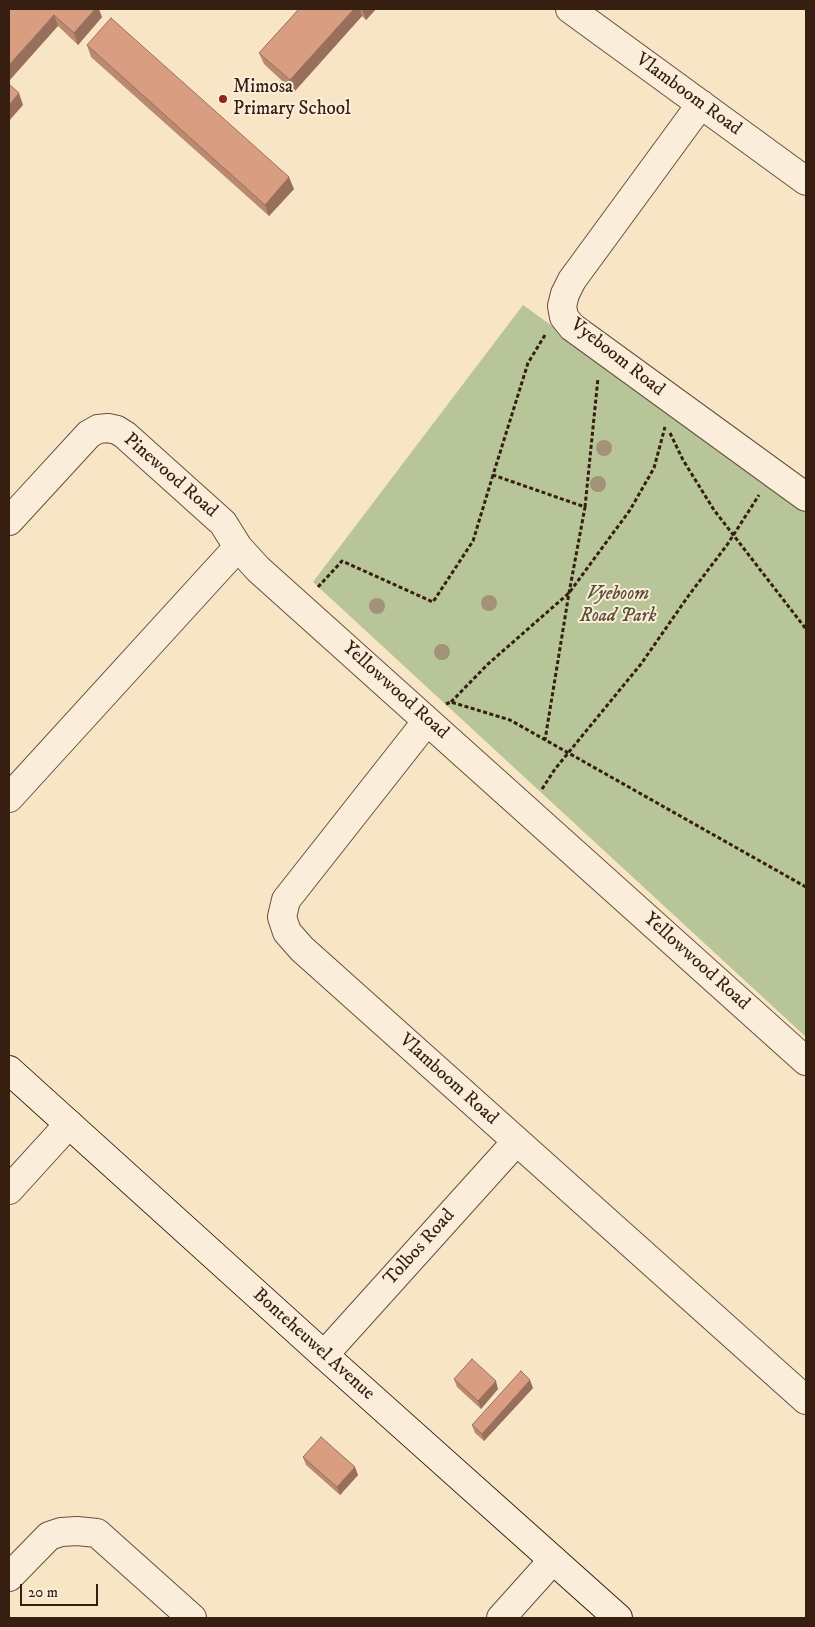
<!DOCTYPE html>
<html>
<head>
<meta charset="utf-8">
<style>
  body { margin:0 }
  #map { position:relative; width:815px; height:1627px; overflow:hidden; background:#f7e5c6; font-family:"IM FELL DW Pica",serif }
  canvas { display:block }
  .frame { position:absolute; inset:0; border:10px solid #361e10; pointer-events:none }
  .scale { position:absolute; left:20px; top:1584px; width:78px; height:22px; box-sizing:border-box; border:2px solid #361e10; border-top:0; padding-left:6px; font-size:15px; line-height:18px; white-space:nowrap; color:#361e10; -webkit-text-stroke:4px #faeeda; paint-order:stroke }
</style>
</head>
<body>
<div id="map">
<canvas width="815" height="1627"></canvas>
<div class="frame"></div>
<div class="scale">20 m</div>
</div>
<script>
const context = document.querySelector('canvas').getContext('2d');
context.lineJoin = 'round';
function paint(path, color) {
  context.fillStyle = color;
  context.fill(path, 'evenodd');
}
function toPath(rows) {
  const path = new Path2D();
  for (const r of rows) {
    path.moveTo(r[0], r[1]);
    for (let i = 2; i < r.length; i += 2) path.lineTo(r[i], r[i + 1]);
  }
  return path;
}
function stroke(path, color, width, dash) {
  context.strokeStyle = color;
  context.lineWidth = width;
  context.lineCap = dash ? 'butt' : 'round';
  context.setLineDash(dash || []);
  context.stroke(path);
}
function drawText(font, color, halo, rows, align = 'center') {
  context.font = font + ' "IM FELL DW Pica",serif';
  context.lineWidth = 4;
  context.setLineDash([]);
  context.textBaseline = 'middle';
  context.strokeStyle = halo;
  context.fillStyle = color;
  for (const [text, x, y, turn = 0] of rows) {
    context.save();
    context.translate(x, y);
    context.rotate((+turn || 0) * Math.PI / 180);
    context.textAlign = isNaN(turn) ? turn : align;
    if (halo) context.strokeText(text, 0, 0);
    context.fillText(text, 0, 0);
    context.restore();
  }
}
const green = toPath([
  [523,305,806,509,806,1037,313,582]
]);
const path = toPath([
  [545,335,528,363,493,475,585,507,569,593,545,740],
  [670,433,683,460,714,510,806,629],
  [585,507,598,378],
  [318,587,342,561,433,602,473,541,493,475],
  [451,702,488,664,569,593,630,510,654,468,665,427],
  [446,704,451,702,510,720,806,887],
  [542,789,555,769,641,664,689,595,727,545,759,495]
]);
const street = toPath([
  [570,9,806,181],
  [701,104,572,280,565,294,562,306,564,317,572,327,806,497],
  [9,521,89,434,98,429,108,428,117,430,125,435,223,523,238,547],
  [427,721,286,900,282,917,287,932,302,949,806,1400],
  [9,798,238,547,258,569,806,1061],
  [9,1190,69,1124],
  [324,1355,516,1142],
  [9,1577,49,1536,61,1532,77,1531,97,1533,192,1618],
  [501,1618,553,1560]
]);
const secondary = toPath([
  [9,1070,324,1355,618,1618]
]);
const trees = [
  [604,448],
  [598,484],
  [489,603],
  [377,606],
  [442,652]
];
const wall = toPath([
  [9,9,102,17,78,45,58,26],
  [299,9,376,9,366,20,362,16,294,92,264,64,259,53],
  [87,45,294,189,269,216,91,57],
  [454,1379,498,1389,481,1409,457,1387],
  [533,1388,484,1441,475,1433,472,1425],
  [303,1457,358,1475,340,1495,306,1465]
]);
const shadedWall = toPath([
  [95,9,99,9,102,17,78,45,74,33],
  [354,9,360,9,362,16,294,92,290,80],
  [362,9,376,9,366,20],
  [54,15,58,26,9,81,9,65],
  [19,93,23,105,9,121,9,105],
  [289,177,294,189,269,216,265,205],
  [530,1380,533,1388,484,1441,482,1434],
  [496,1381,498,1389,481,1409,478,1401],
  [355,1467,358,1475,340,1495,337,1487]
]);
const building = toPath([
  [9,9,95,9,74,33,54,15,9,65,9,9],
  [299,9,354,9,290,80,259,53,299,9],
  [111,18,289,177,265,205,87,45,111,18],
  [9,84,19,93,9,105,9,84],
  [472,1359,496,1381,478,1401,454,1379,472,1359],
  [521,1371,530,1380,482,1434,472,1425,521,1371],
  [321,1437,355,1467,337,1487,303,1457,321,1437]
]);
const markers = [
  [223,99,5,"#8f2418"]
];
const poiNames = [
  ["Mimosa",233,88],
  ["Primary School",233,110]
];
const streetNames = [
  ["Vlamboom Road",688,95,36],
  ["Vyeboom Road",617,358,38],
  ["Pinewood Road",170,476,41],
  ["Yellowwood Road",395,691,42],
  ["Yellowwood Road",696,962,42],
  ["Vlamboom Road",448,1080,42],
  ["Tolbos Road",420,1248,-48],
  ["Bonteheuwel Avenue",313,1345,42]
];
const parkNames = [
  ["Vyeboom",618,595],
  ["Road Park",618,617]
];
paint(green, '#b8c598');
stroke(street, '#66503e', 30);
stroke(secondary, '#361e10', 30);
stroke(path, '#361e10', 3, [4, 2.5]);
stroke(street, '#faeeda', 28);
stroke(secondary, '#faeeda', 28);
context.fillStyle = '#a29378';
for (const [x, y] of trees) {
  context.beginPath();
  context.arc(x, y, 8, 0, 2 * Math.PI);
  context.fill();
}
paint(wall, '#bb8870');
paint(shadedWall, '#986f5b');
paint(building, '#d99e82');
stroke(building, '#986f5b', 1);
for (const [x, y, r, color] of markers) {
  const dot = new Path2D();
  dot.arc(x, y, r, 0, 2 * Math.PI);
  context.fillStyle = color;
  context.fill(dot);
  stroke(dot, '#faeeda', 2);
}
drawText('19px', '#361e10', '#faeeda', poiNames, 'left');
drawText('19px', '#361e10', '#faeeda', streetNames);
drawText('italic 19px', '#5d5039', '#faeeda', parkNames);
</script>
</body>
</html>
